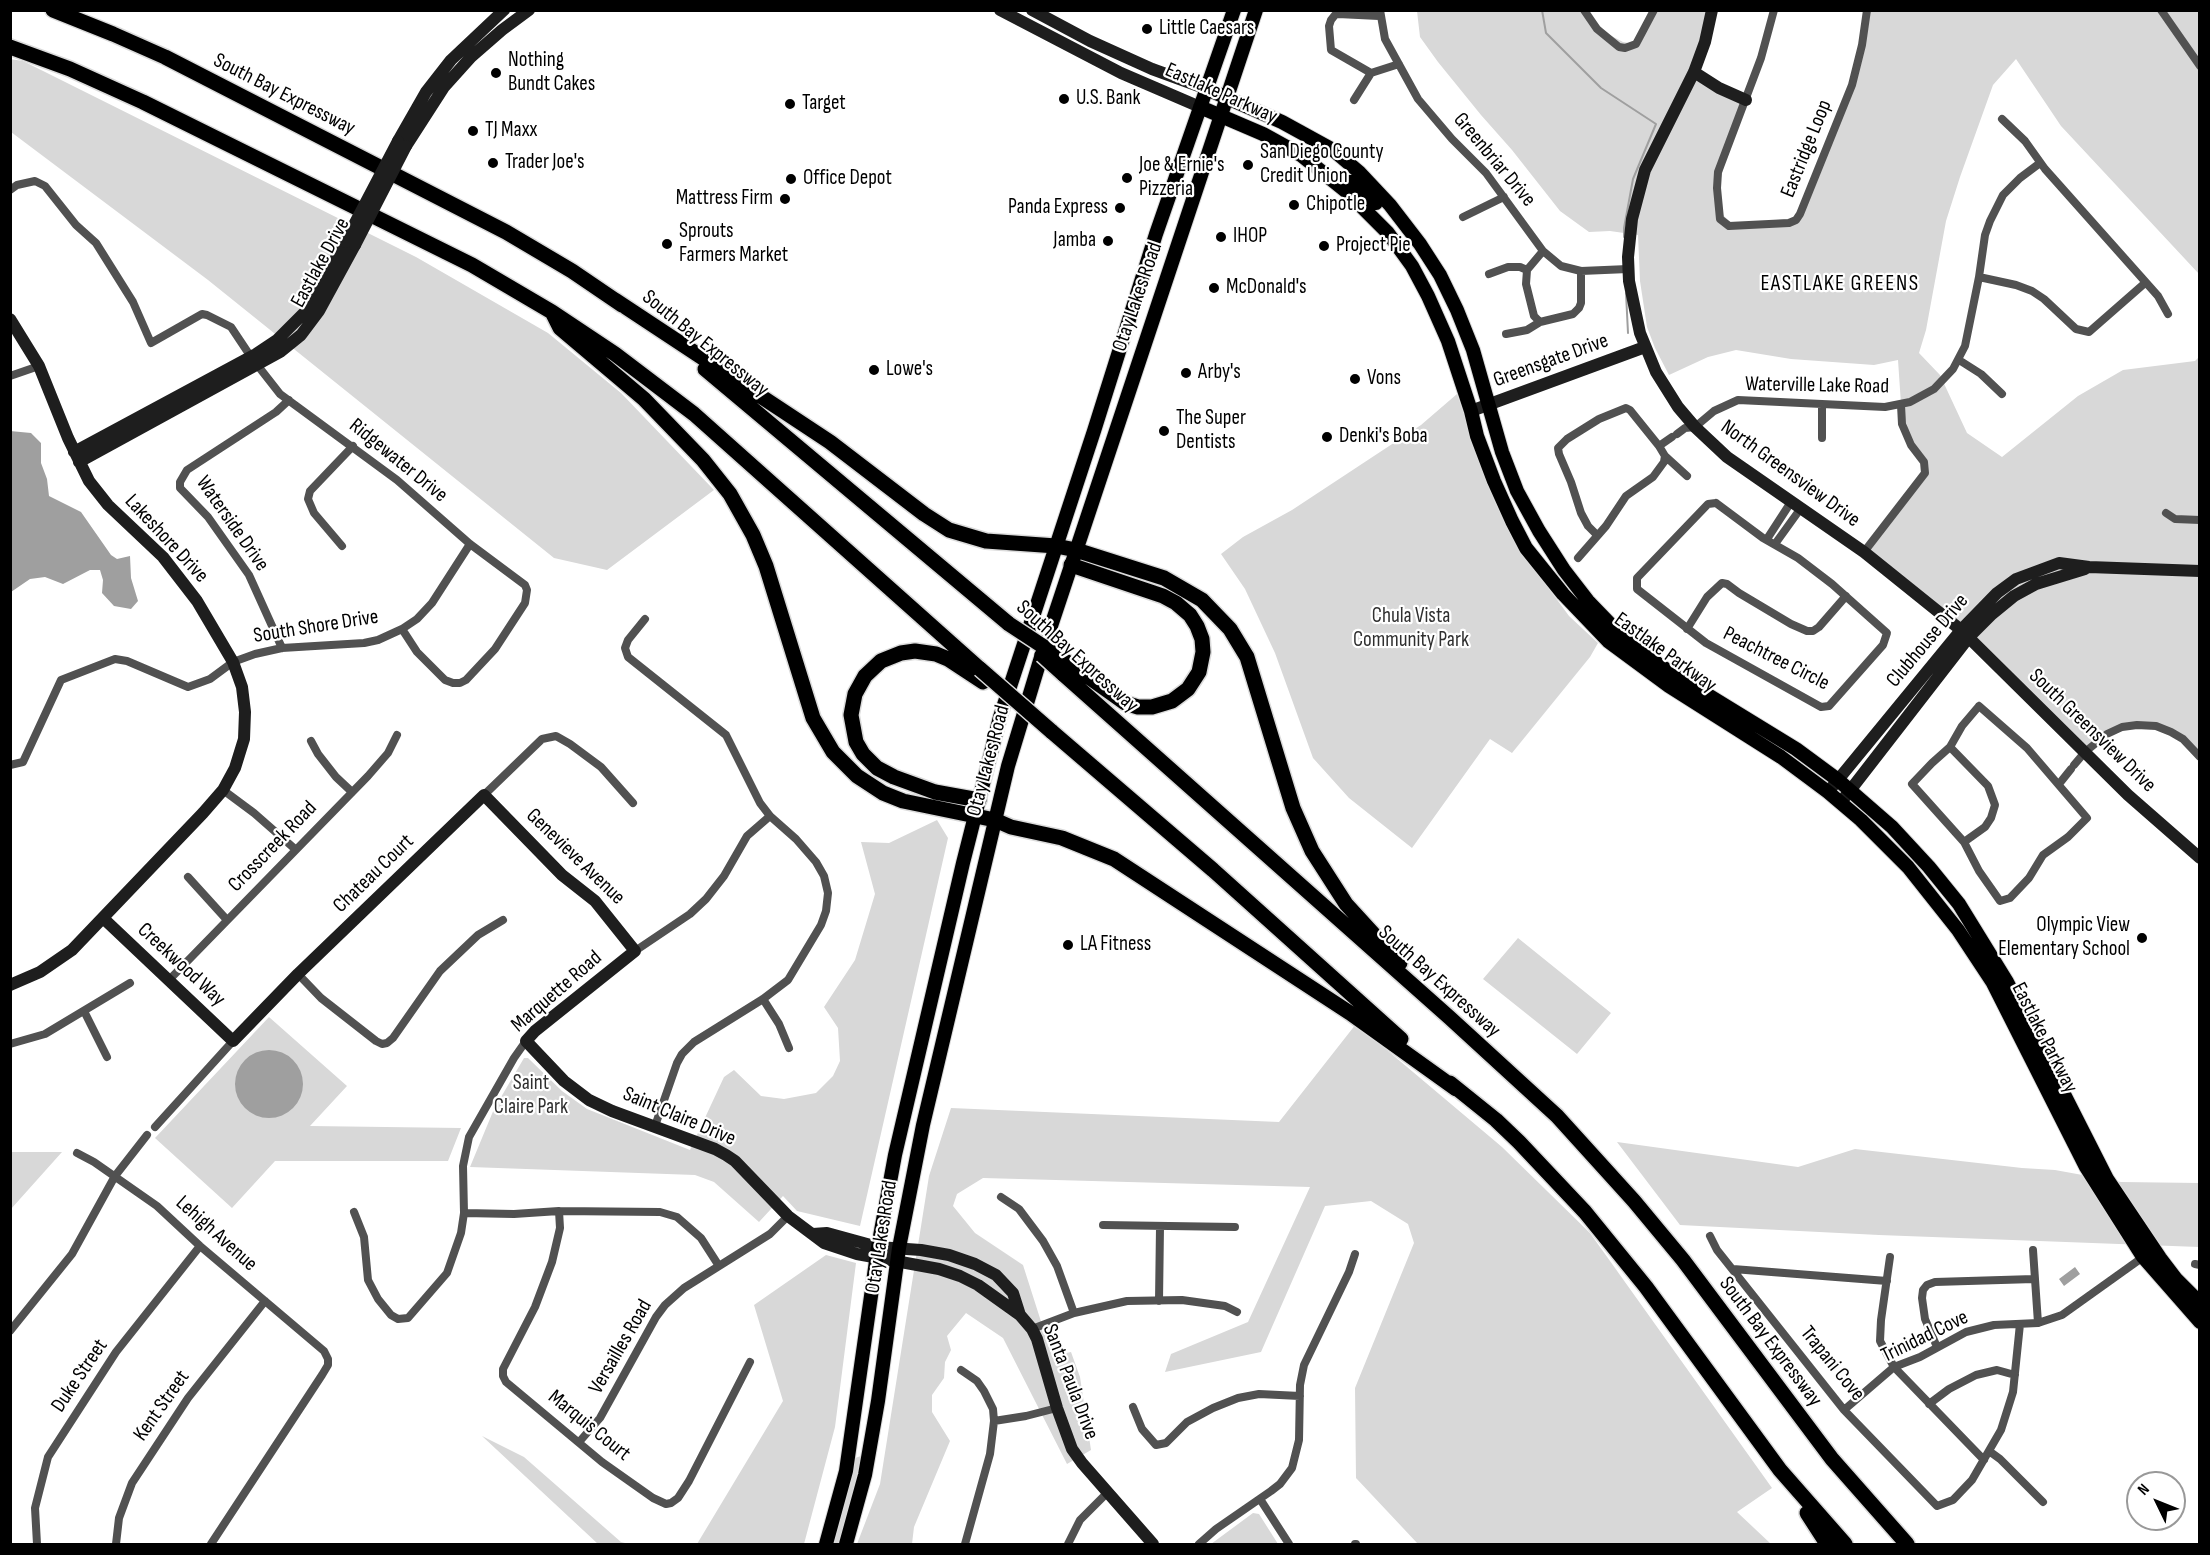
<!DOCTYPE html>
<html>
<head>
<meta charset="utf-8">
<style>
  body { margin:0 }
  #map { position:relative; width:2210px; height:1555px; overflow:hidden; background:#fff; font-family:"Sofia Sans Condensed",sans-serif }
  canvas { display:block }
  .frame { position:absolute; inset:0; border:12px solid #000; pointer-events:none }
  .north { position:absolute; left:2126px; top:1471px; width:60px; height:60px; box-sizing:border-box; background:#fff; border:2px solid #999; border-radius:50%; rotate:313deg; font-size:16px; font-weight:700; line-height:24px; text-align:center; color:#000 }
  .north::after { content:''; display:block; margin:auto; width:21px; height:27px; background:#000; clip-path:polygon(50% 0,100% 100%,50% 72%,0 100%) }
</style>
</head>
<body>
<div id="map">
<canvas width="2210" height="1555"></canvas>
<div class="frame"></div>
<div class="north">N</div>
</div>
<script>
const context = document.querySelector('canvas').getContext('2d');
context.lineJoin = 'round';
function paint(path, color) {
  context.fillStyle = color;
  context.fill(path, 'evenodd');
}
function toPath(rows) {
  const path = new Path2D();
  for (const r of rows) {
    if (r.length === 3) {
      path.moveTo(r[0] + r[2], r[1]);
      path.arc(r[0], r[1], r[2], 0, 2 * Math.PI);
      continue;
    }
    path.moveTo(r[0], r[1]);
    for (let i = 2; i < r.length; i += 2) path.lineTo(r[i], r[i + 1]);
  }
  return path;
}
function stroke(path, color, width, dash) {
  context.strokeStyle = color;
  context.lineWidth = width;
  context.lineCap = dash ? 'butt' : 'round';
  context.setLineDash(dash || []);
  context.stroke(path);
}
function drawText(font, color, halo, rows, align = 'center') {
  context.font = font + ' "Sofia Sans Condensed",sans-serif';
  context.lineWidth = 4.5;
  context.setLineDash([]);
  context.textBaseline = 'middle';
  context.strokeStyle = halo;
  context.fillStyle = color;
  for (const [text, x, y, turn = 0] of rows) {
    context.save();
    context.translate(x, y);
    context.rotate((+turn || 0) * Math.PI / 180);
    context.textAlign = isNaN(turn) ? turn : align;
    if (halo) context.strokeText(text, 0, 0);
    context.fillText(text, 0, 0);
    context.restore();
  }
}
const green = toPath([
  [1417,11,1587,11,1606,33,1623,42,1629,43,1633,42,1656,11,1717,11,1695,76,1749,99,1724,165,1721,178,1720,191,1723,215,1731,223,1738,224,1796,218,1849,97,1869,11,2199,11,2199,274,2061,126,2016,59,1993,85,1960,177,1946,221,1926,330,1919,353,1940,375,1967,433,2002,457,2078,396,2123,370,2195,361,2199,357,2199,751,2177,731,2125,725,2090,752,1984,650,1864,553,1925,475,1908,430,1901,404,1898,360,1874,365,1791,359,1736,350,1708,357,1669,375,1655,348,1647,327,1640,281,1638,235,1610,231,1589,232,1560,211,1512,150,1481,115,1438,62,1420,37],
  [10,59,23,61,416,257,548,333,621,393,714,490,607,570,554,558,208,280,11,132],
  [1457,394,1494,500,1517,545,1569,616,1598,643,1590,657,1512,753,1490,739,1412,848,1349,798,1313,758,1275,653,1245,589,1221,554,1243,537,1292,510,1421,425],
  [937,820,948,838,860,1226,797,1211,783,1196,759,1222,714,1182,695,1175,470,1167,494,1109,524,1058,528,1058,562,1091,587,1109,690,1150,724,1077,734,1070,761,1096,784,1099,816,1093,833,1076,840,1061,838,1028,824,1007,855,960,875,894,861,842,889,843],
  [1518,938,1611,1013,1577,1054,1483,979],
  [269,1017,347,1086,310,1126,461,1128,448,1161,275,1161,232,1208,155,1138],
  [1356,1024,1502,1147,1590,1233,1772,1488,1737,1512,1771,1544,1418,1544,1356,1478,1355,1388,1414,1243,1408,1224,1371,1201,1325,1206,1261,1352,1165,1372,1171,1354,1248,1322,1310,1187,983,1178,957,1194,953,1206,975,1233,1023,1265,1052,1356,1071,1352,1080,1377,1091,1450,1067,1464,1003,1338,966,1313,947,1336,951,1350,945,1362,944,1378,932,1395,932,1412,950,1441,914,1527,912,1544,857,1544,880,1484,929,1176,951,1108,1279,1122],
  [1617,1142,1798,1167,1855,1149,2022,1168,2055,1170,2121,1182,2199,1183,2199,1247,1879,1235,1680,1225],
  [11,1152,62,1152,11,1209,10,1152],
  [826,1255,856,1263,835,1427,804,1544,697,1544,783,1401,754,1305],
  [482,1436,524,1457,621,1542,629,1544,598,1544],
  [861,1456,851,1504,839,1544,833,1544,855,1458],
  [1253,1513,1259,1514,1278,1544,1211,1544]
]);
const water = toPath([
  [10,431,31,433,41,443,41,463,47,479,49,496,81,512,111,555,117,559,130,556,131,578,138,601,131,609,114,606,102,593,103,580,100,570,90,570,63,584,45,577,30,579,11,592],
  [269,1084,34],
  [2075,1267,2080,1274,2064,1286,2059,1279]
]);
const stream = toPath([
  [1542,10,1546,33,1601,88,1656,124,1633,179,1624,228,1624,237],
  [1626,293,1628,333]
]);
const street = toPath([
  [1380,10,1385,39,1418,99,1452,139,1486,173,1543,251,1561,266,1581,271,1628,269],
  [1584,10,1597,29,1619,47,1625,48,1636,44,1654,10],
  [1774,10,1761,58,1718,172,1717,188,1720,219,1729,226,1789,223,1796,220,1800,214,1852,85,1862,45,1867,10],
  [2161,10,2200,66],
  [1379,16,1338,14,1335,15,1331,20,1329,26,1331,50,1371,73,1399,64],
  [1354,100,1371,73],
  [2002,119,2025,141,2045,169,2158,296,2168,314],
  [10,190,17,185,35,181,45,186,76,225,96,243,133,302,151,343,202,314,207,315,231,327,251,357,280,394,397,480,470,544,525,585,527,590,525,603,495,649,466,680,460,683,453,683,445,680,417,652,402,629],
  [1463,217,1504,197],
  [1489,274,1508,267,1520,267,1527,270],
  [1979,277,2016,285,2032,291,2044,299,2076,329,2089,332,2145,283],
  [1540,322,1534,316,1526,284,1527,270,1543,251],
  [1506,334,1527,330,1540,322,1573,314,1579,308,1581,303,1581,271],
  [1959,360,1981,374,2002,394],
  [10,376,39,366],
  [1677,434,1685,428,1695,427,1714,411,1738,400,1885,407,1910,402,1934,389,1953,369,1965,346,1979,277,1985,235,1990,221,2003,195,2020,178,2040,163],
  [1822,438,1822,404],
  [1659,446,1672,437],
  [1665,456,1687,476],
  [1716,503,1763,538,1798,558,1832,584,1887,633,1883,645,1829,706,1821,707,1706,643,1637,589,1637,578,1708,504,1716,503],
  [2166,513,2175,519,2200,520],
  [1767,539,1791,502],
  [1775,544,1801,508],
  [342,546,314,513,308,499,310,491,353,446],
  [1864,552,1925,473,1924,462,1911,445,1902,424,1901,405],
  [1578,558,1606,526,1626,496,1653,477,1664,462,1665,456,1659,446,1630,410,1626,408,1599,419,1567,439,1558,448,1559,454,1571,482,1581,513,1588,526,1597,535],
  [645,619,628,640,625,648,628,657,726,735,760,803,770,816,796,839,816,862,824,876,828,893,826,911,821,925,788,980,763,999,694,1042,682,1054,677,1063,655,1126],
  [1687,629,1707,597,1722,583,1727,584,1739,593,1791,624,1807,631,1813,631,1819,627,1846,596],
  [282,648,249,575,208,517,180,488,180,482,187,470,276,412,289,400],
  [1979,706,2027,748,2087,818,2068,837,2043,855,2029,878,2010,898,2000,901,1979,871,1964,842,1912,784,1932,763,1950,747,1962,726,1979,706],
  [311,741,318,754,336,777,352,792],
  [1950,747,1988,786,1995,805,1991,818,1985,827,1964,842],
  [10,765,23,762,61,680,115,659,127,661,188,687,210,679,233,662,255,654,282,648,364,643,378,640,402,629,417,619,432,603,470,544],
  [2074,765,2085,752,2107,734,2122,727,2137,725,2156,726,2171,732,2183,739,2200,757],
  [2059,784,2071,769],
  [223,790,254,813,295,849],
  [484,795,542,739,556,736,570,744,601,767,633,803],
  [188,877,227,920],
  [635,951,690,914,706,899,724,876,747,836,770,816],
  [298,974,321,998,376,1041,382,1044,387,1043,393,1038,440,971,478,935,503,920],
  [169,980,368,776,388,753,397,735],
  [763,999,779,1024,789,1048],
  [84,1011,107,1057],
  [10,1044,45,1034,130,983],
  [155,1127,233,1041],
  [77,1153,94,1162,157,1206,200,1246,324,1351,328,1359,328,1365,322,1375,211,1544],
  [1001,1197,1019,1209,1043,1241,1057,1266,1074,1313],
  [559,1211,560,1228,552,1262,535,1307,503,1369,503,1376,506,1382,602,1462,653,1498,666,1504,671,1503,678,1498,689,1481,750,1362],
  [354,1212,364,1237,368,1280,378,1299,391,1315,398,1319,408,1318,447,1273,461,1233,464,1213,463,1166,469,1137,514,1058,526,1041],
  [464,1213,514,1214,559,1211,660,1212,677,1217,701,1238,719,1266],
  [1103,1225,1235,1227],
  [1710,1236,1717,1250,1844,1410,1937,1506,1953,1500,1972,1480,2001,1430,2013,1392,2020,1324],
  [2033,1250,2038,1323],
  [1890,1257,1881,1320,1880,1341,1894,1367,1984,1460],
  [2195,1264,2200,1265],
  [1733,1269,1887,1281],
  [1159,1301,1160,1227],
  [1032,1329,1074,1313,1127,1301,1182,1300,1225,1306,1237,1312],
  [10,1331,72,1254,115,1176,147,1135],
  [1937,1347,1925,1319,1922,1298,1923,1290,1927,1285,1935,1282,2034,1279],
  [961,1370,977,1381,984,1391,993,1409,994,1421,990,1454,965,1544],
  [1929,1404,1949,1389,1976,1375,1997,1370,2015,1375],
  [1133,1407,1142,1429,1156,1445,1166,1443,1187,1422,1213,1408,1238,1398,1259,1394,1300,1396],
  [1844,1410,1894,1367,1920,1357,1966,1332,1994,1325,2038,1323,2062,1315,2146,1255],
  [994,1421,1026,1416,1057,1408],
  [580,1441,600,1418,656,1317,665,1305,684,1288,770,1234,788,1216],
  [1989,1451,2000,1459,2043,1502],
  [1260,1499,1289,1544],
  [37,1544,35,1508,48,1457,116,1352,200,1246],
  [116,1544,119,1518,132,1483,188,1398,265,1301],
  [1068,1544,1080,1520,1108,1492],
  [1199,1544,1216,1529,1271,1491,1280,1484,1292,1468,1299,1440,1300,1385,1304,1365,1349,1272,1355,1254],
  [1355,1544,1356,1544]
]);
const secondary = toPath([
  [1000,10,1121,73,1200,107],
  [1032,10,1090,41,1152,69,1207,89],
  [1712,10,1705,42,1694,72,1645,170,1632,219,1628,257,1629,281,1640,333,1656,372,1678,407,1695,427,1727,457,1864,552,1961,630,2128,795,2200,858],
  [1694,72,1719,88,1746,100],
  [398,141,426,92,451,60,504,10],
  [406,146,444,87,471,57,502,30,529,10],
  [10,319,39,366,68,438,89,481,108,505,163,557,197,601,233,662,242,687,245,712,244,739,235,768,223,790,203,813,72,950,40,972,10,985],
  [1471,411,1645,347],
  [74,452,256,354,277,340,307,310,345,242],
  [79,462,280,352,301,335,319,311,355,245],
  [1828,792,1961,630,1997,593,2016,579,2059,563,2089,567,2200,571],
  [1845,797,1969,637,1992,614,2014,596,2036,584,2085,569],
  [103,918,233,1041,298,974,484,795,562,875,595,901,635,951,535,1031,526,1041,564,1081,589,1100,612,1111,715,1149,726,1155,735,1161,788,1216,824,1243,857,1254,939,1269,960,1276,978,1285,1020,1315,1032,1329,1037,1339,1057,1408,1072,1449,1082,1463,1153,1544],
  [813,1234,827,1233,878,1247,921,1250,949,1255,975,1264,996,1275,1013,1293,1020,1315]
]);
const primary = toPath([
  [1207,89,1282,122,1333,150,1359,172,1390,205,1420,244,1440,275,1457,310,1473,350,1502,452,1517,491,1539,531,1564,570,1588,601,1617,631,1641,650,1659,665,1796,749,1838,780,1892,827,1929,867,1959,904,2007,982,2107,1179,2160,1258,2176,1279,2200,1303],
  [1200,107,1263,134,1301,155,1347,192,1388,233,1412,266,1428,296,1448,341,1471,411,1477,436,1494,481,1512,521,1526,548,1563,594,1608,641,1669,686,1781,757,1828,792,1861,820,1908,867,1958,930,1993,983,2086,1167,2143,1257,2200,1322],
  [1340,186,1346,182,1353,182,1376,203],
  [826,1544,846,1471,878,1247,895,1155,963,863,1000,717,1094,431,1156,234,1234,10],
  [846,1544,865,1475,878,1401,899,1248,923,1125,1008,766,1045,644,1256,10]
]);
const highway = toPath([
  [53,10,113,34,165,57,506,232,572,271,622,305],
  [10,47,70,69,143,102,472,265,552,312,615,354,694,414,980,669],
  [615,300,830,442,924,514,949,530,986,541,1056,546,1076,550,1164,578,1202,600,1230,629,1247,657,1293,808,1312,851,1346,904,1400,963],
  [552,312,560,328,644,399,703,460,730,494,753,535,766,566,813,718,833,752,857,776,883,793,903,801,995,820,1011,827,1062,838,1114,859,1350,1013,1456,1089],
  [705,369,1009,624],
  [1071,565,1163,596,1176,603,1190,615,1197,626,1202,639,1203,652,1199,672,1188,689,1172,701,1152,707,1138,707,1125,703,1073,666],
  [1063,674,1450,1018,1557,1116,1634,1201,1683,1260,1832,1459,1907,1544],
  [1051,731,1213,870,1401,1039],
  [979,800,935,792,894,777,877,768,863,754,856,742,851,715,855,694,865,676,881,661,901,653,915,651,936,654,948,659,983,682],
  [1450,1083,1496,1120,1519,1142,1585,1212,1646,1287,1780,1470,1845,1544],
  [1807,1513,1827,1544]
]);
const secondaryBridge = toPath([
  [345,242,398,141],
  [355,245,406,146]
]);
const highwayBridge = toPath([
  [1009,624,1073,666],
  [1042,655,1063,674],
  [980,669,1051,731]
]);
const markers = [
  [1147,29,6,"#000"],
  [496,73,6,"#000"],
  [1064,99,6,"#000"],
  [790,104,6,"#000"],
  [473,131,6,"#000"],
  [493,163,6,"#000"],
  [1248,165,6,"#000"],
  [1127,178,6,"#000"],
  [791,179,6,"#000"],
  [785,199,6,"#000"],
  [1294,205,6,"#000"],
  [1120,208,6,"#000"],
  [1221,237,6,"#000"],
  [1108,241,6,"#000"],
  [667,244,6,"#000"],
  [1324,246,6,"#000"],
  [1214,288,6,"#000"],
  [874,370,6,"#000"],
  [1186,373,6,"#000"],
  [1355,379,6,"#000"],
  [1164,431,6,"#000"],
  [1327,437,6,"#000"],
  [2142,938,6,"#000"],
  [1068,945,6,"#000"]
];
const poiNames = [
  ["Little Caesars",1159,29],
  ["Nothing",508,61],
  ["Bundt Cakes",508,85],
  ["U.S. Bank",1076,99],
  ["Target",802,104],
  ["TJ Maxx",485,131],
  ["San Diego County",1260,153],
  ["Credit Union",1260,177],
  ["Trader Joe's",505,163],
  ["Joe & Ernie's",1139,166],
  ["Pizzeria",1139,190],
  ["Office Depot",803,179],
  ["Mattress Firm",773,199,"right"],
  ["Chipotle",1306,205],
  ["Panda Express",1108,208,"right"],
  ["Sprouts",679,232],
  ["Farmers Market",679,256],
  ["IHOP",1233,237],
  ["Jamba",1096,241,"right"],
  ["Project Pie",1336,246],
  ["McDonald's",1226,288],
  ["Lowe's",886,370],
  ["Arby's",1198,373],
  ["Vons",1367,379],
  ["The Super",1176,419],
  ["Dentists",1176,443],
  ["Denki's Boba",1339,437],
  ["Olympic View",2130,926,"right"],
  ["Elementary School",2130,950,"right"],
  ["LA Fitness",1080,945]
];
const streetNames = [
  ["Eastlake Parkway",1221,94,24],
  ["South Bay Expressway",284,95,27],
  ["Eastridge Loop",1807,149,-68],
  ["Greenbriar Drive",1494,160,50],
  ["Eastlake Drive",321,263,-61],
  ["Otay Lakes Road",1138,297,-71],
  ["South Bay Expressway",705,344,39],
  ["Greensgate Drive",1551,361,-20],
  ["Waterville Lake Road",1817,386,1],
  ["Ridgewater Drive",398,461,39],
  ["North Greensview Drive",1790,474,36],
  ["Waterside Drive",232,524,55],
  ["Lakeshore Drive",166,539,47],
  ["South Shore Drive",316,627,-9],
  ["Clubhouse Drive",1928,641,-50],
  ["Eastlake Parkway",1665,653,36],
  ["South Bay Expressway",1077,657,42],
  ["Peachtree Circle",1776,659,27],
  ["South Greensview Drive",2092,731,44],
  ["Otay Lakes Road",989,761,-75],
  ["Crosscreek Road",273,847,-46],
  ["Genevieve Avenue",575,857,44],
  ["Chateau Court",374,874,-44],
  ["Creekwood Way",181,965,43],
  ["South Bay Expressway",1439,982,42],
  ["Marquette Road",557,992,-41],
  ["Eastlake Parkway",2044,1038,63],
  ["Saint Claire Drive",679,1117,23],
  ["Lehigh Avenue",216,1234,42],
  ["Otay Lakes Road",882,1237,-81],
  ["Trinidad Cove",1925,1337,-26],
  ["South Bay Expressway",1770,1342,53],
  ["Versailles Road",621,1347,-60],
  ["Trapani Cove",1832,1364,51],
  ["Duke Street",80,1376,-56],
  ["Santa Paula Drive",1070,1382,69],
  ["Kent Street",162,1406,-55],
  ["Marquis Court",589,1426,39]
];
const parkNames = [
  ["Chula Vista",1411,617],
  ["Community Park",1411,641],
  ["Saint",531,1084],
  ["Claire Park",531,1108]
];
const neighbourhoodNames = [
  ["EASTLAKE GREENS",1840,284]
];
paint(green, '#d8d8d8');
paint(water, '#9f9f9f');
stroke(stream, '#9f9f9f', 2);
stroke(primary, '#dbdbdb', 16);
stroke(highway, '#dbdbdb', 18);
stroke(street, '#515151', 8);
stroke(secondary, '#1e1e1e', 12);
stroke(primary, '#000', 14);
stroke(highway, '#000', 15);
stroke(highwayBridge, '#dbdbdb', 18, []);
stroke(secondaryBridge, '#1e1e1e', 12);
stroke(highwayBridge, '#000', 15);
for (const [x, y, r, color] of markers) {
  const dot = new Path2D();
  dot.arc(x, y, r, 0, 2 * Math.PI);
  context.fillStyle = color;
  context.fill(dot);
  stroke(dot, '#fff', 2);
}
drawText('21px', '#000', '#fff', poiNames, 'left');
drawText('21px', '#000', '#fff', streetNames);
drawText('21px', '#2f2f2f', '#fff', parkNames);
context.letterSpacing = '1.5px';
drawText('22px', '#000', '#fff', neighbourhoodNames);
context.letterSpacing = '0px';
</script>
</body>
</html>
